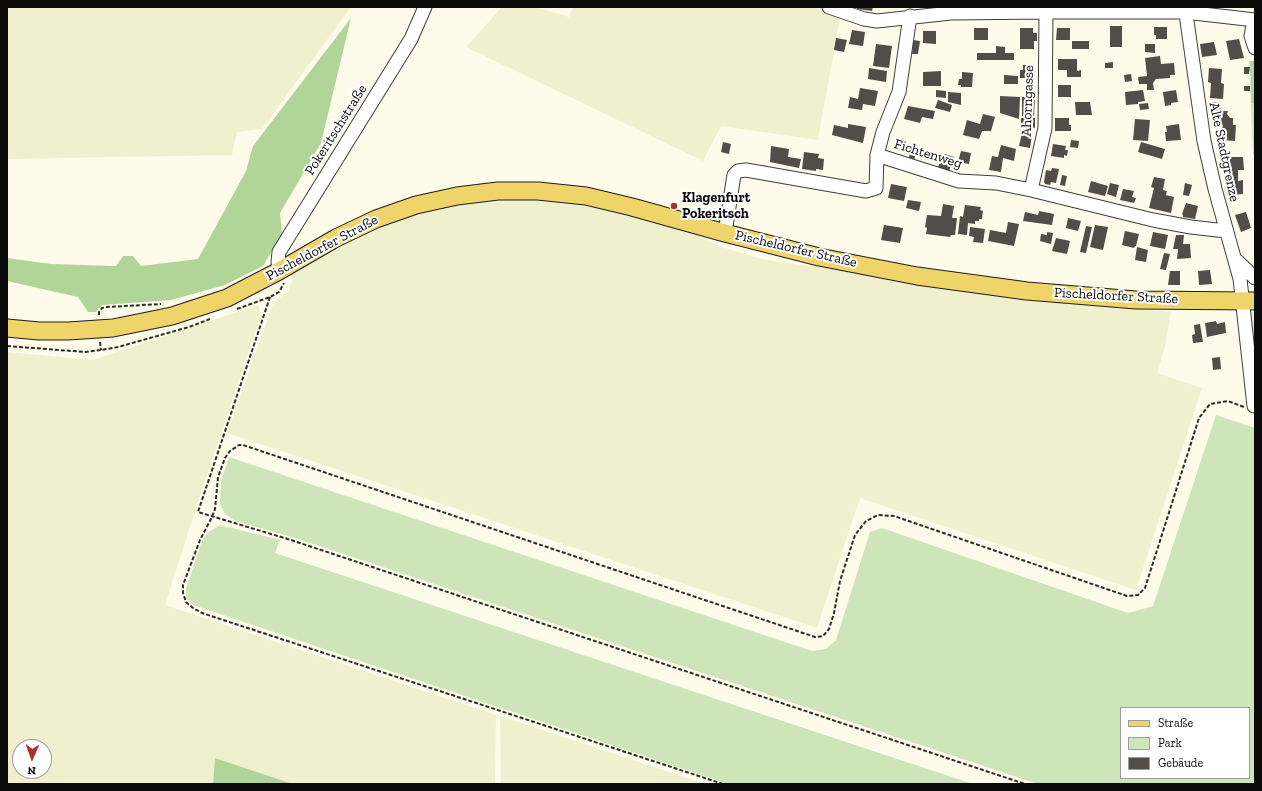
<!DOCTYPE html>
<html>
<head>
<meta charset="utf-8">
<style>
  body { margin:0 }
  #map { position:relative; width:1262px; height:791px; overflow:hidden; background:#fefbeb; font-family:"Zilla Slab",serif }
  canvas { display:block }
  .frame { position:absolute; inset:0; border:8px solid #0b0b0b; pointer-events:none }
  .legend { position:absolute; left:1120px; top:707px; width:130px; height:72px; box-sizing:border-box; background:#fff; border:1px solid #9d9d9d; margin:0; padding:5px 7px; list-style:none; font-size:12px; color:#0b0b0b }
  .legend li { display:flex; align-items:center; gap:8px; height:20px }
  .legend b { width:20px; border:1px solid #9d9d9d }
  .north { position:absolute; left:12px; top:739px; width:40px; height:40px; box-sizing:border-box; background:#fff; border:1px solid #9d9d9d; border-radius:50%; rotate:182deg; font-size:11px; font-weight:700; line-height:16px; text-align:center; color:#0b0b0b }
  .north::after { content:''; display:block; margin:auto; width:14px; height:18px; background:#b12e2f; clip-path:polygon(50% 0,100% 100%,50% 72%,0 100%) }
</style>
</head>
<body>
<div id="map">
<canvas width="1262" height="791"></canvas>
<div class="frame"></div>
<ul class="legend">
<li><b style="height:5px;background:#efd46a"></b>Straße</li>
<li><b style="height:11px;background:#cde5b8"></b>Park</li>
<li><b style="height:11px;background:#534d49"></b>Gebäude</li>
</ul>
<div class="north">N</div>
</div>
<script>
const context = document.querySelector('canvas').getContext('2d');
context.lineJoin = 'round';
function paint(path, color) {
  context.fillStyle = color;
  context.fill(path, 'evenodd');
}
function toPath(rows) {
  const path = new Path2D();
  for (const r of rows) {
    path.moveTo(r[0], r[1]);
    for (let i = 2; i < r.length; i += 2) path.lineTo(r[i], r[i + 1]);
  }
  return path;
}
function stroke(path, color, width, dash) {
  context.strokeStyle = color;
  context.lineWidth = width;
  context.lineCap = dash ? 'butt' : 'round';
  context.setLineDash(dash || []);
  context.stroke(path);
}
function drawText(font, color, halo, rows, align = 'center') {
  context.font = font + ' "Zilla Slab",serif';
  context.lineWidth = 4;
  context.setLineDash([]);
  context.textBaseline = 'middle';
  context.strokeStyle = halo;
  context.fillStyle = color;
  for (const [text, x, y, turn = 0] of rows) {
    context.save();
    context.translate(x, y);
    context.rotate((+turn || 0) * Math.PI / 180);
    context.textAlign = isNaN(turn) ? turn : align;
    if (halo) context.strokeText(text, 0, 0);
    context.fillText(text, 0, 0);
    context.restore();
  }
}
const farmland = toPath([
  [7,7,351,7,262,129,237,132,232,155,7,159],
  [502,7,535,7,569,17,573,7,814,7,840,18,818,140,721,126,703,161,466,47],
  [496,199,539,199,584,204,628,213,690,231,719,246,761,259,800,265,841,268,1026,298,1171,312,1165,347,1157,373,1202,388,1136,590,860,498,817,628,227,433,274,301,288,292,295,271,363,234,400,218,459,204],
  [258,305,261,315,195,511,165,605,496,715,495,784,293,784,215,758,213,784,7,784,7,352,93,360],
  [20,747,44,747,44,771,20,771],
  [1249,311,1255,311,1255,354],
  [500,716,705,784,501,784]
]);
const green = toPath([
  [1251,103,1255,103,1255,155,1253,154],
  [1216,415,1255,428,1255,784,1038,784,292,537,235,521,225,514,220,504,221,481,229,457,812,651,826,649,836,640,870,532,882,528,1128,613,1153,606],
  [1121,708,1249,708,1249,778,1121,778],
  [220,525,280,540,275,553,973,784,728,784,193,605,186,598,186,589,201,543,207,533]
]);
const forest = toPath([
  [351,18,321,143,280,213,282,234,263,266,225,285,171,300,102,305,96,312,88,312,78,297,7,281,7,258,51,264,116,266,123,256,133,256,141,266,198,259,246,171,253,146],
  [1249,61,1255,61,1255,103,1251,103,1250,66],
  [215,758,293,784,213,784]
]);
const building = toPath([
  [857,7,873,7,872,11,857,9],
  [1110,26,1122,26,1122,47,1110,47],
  [1154,27,1167,27,1167,39,1156,39,1156,35,1154,35],
  [974,28,988,28,988,40,974,40],
  [1020,28,1033,28,1033,33,1037,33,1037,41,1034,41,1034,49,1020,49],
  [1057,28,1070,28,1070,40,1056,40],
  [852,30,865,32,863,46,849,44],
  [923,31,936,31,936,44,923,43],
  [836,38,847,40,844,52,834,50],
  [1239,39,1244,58,1230,60,1226,41],
  [913,40,920,41,918,54,912,54],
  [1072,41,1089,41,1089,49,1072,49],
  [1214,42,1217,55,1202,57,1200,44],
  [876,44,892,46,889,68,873,66],
  [1145,44,1155,44,1155,53,1145,52],
  [996,46,1005,47,1005,53,1014,53,1014,60,977,60,977,53,996,53],
  [1160,56,1161,64,1174,63,1175,75,1170,75,1170,78,1156,79,1153,83,1154,90,1147,90,1147,84,1139,84,1138,77,1147,76,1145,58],
  [1058,59,1077,59,1077,71,1081,70,1081,77,1067,77,1067,70,1058,70],
  [1113,62,1113,68,1105,68,1105,63],
  [1023,65,1034,65,1034,78,1020,78,1020,70,1023,70],
  [1244,67,1250,67,1249,74,1244,74],
  [869,68,887,71,886,82,868,79],
  [1209,68,1222,69,1221,83,1224,84,1223,99,1210,98,1211,83,1208,82],
  [941,71,941,86,923,86,923,72],
  [962,72,973,73,972,87,961,87,961,85,958,85,959,79,962,79],
  [1131,74,1132,81,1125,82,1124,75],
  [1004,75,1018,76,1018,84,1004,84],
  [1058,85,1071,85,1071,97,1058,97],
  [1244,86,1250,86,1250,91,1244,91],
  [860,88,878,91,875,106,863,104,862,110,848,108,850,97,858,99],
  [936,90,946,91,946,98,936,97],
  [1143,90,1145,101,1138,102,1138,104,1126,105,1125,92],
  [1176,90,1178,102,1171,103,1171,105,1165,106,1163,92],
  [948,92,961,93,961,105,948,102],
  [1000,96,1020,97,1019,119,1000,113],
  [1022,97,1035,97,1034,116,1022,116],
  [938,100,952,105,950,112,935,108],
  [1075,102,1090,102,1092,115,1076,115],
  [1211,102,1221,103,1221,111,1228,111,1227,114,1230,118,1233,118,1233,125,1236,125,1235,141,1222,140,1222,135,1220,135,1223,125,1215,124,1216,114,1210,114],
  [1148,103,1149,109,1140,110,1139,104],
  [908,106,935,111,933,119,922,117,920,123,904,119],
  [983,114,995,117,991,131,982,131,979,139,963,135,967,120,980,124],
  [1021,118,1035,118,1035,128,1021,124],
  [1055,118,1069,118,1069,125,1071,125,1071,131,1055,131],
  [1135,119,1150,120,1148,141,1133,140],
  [848,124,866,127,863,143,832,135,834,125,848,128],
  [1179,124,1181,140,1166,141,1165,132,1167,132,1166,126],
  [1022,133,1032,135,1030,148,1019,146],
  [1071,140,1079,141,1078,148,1070,147],
  [723,142,731,144,729,154,721,152],
  [1141,142,1165,149,1162,159,1138,152],
  [1053,144,1066,146,1065,150,1068,150,1067,156,1064,155,1064,158,1051,156],
  [1001,145,1016,149,1014,161,1003,158,1001,172,989,170,992,156,998,157],
  [771,146,789,149,788,157,801,159,799,168,770,162],
  [911,146,918,148,914,160,909,158],
  [961,151,971,153,969,164,958,162],
  [804,152,819,154,818,158,824,159,823,170,816,169,816,171,802,169],
  [945,154,954,157,949,171,938,167,940,162,942,163],
  [1228,157,1243,157,1244,170,1238,170,1238,181,1243,180,1243,194,1231,195,1230,181,1228,181],
  [1052,168,1059,169,1056,183,1051,182,1050,185,1045,184,1044,182,1046,170,1051,171],
  [1062,175,1067,176,1065,186,1060,185],
  [1154,177,1165,179,1163,190,1167,191,1166,195,1174,197,1171,213,1149,208,1154,188,1151,187],
  [1091,181,1108,186,1105,196,1088,192],
  [1110,183,1119,185,1116,197,1107,194],
  [1185,183,1192,185,1189,196,1183,195],
  [891,184,907,187,904,201,888,198],
  [1123,189,1134,191,1132,197,1136,198,1134,203,1120,200],
  [908,200,921,202,919,211,906,208],
  [1186,203,1198,206,1195,219,1183,217,1183,215,1182,214],
  [943,204,954,206,952,218,957,218,955,235,951,235,950,237,926,234,927,228,925,227,927,215,941,216],
  [965,205,981,207,980,210,983,211,982,219,979,219,979,221,975,221,975,224,968,223,967,235,958,234,960,216,963,217],
  [1039,211,1054,214,1052,225,1023,221,1025,212,1038,215],
  [1246,212,1251,228,1241,232,1235,215],
  [1068,218,1081,221,1078,231,1066,228],
  [1008,222,1019,224,1014,246,988,241,990,230,1006,233],
  [884,225,903,228,900,243,881,240],
  [1095,225,1108,227,1103,250,1090,247],
  [1086,226,1092,227,1086,253,1080,252],
  [970,227,985,229,983,243,973,242,974,237,969,236],
  [1125,231,1139,234,1136,246,1135,246,1134,248,1122,245],
  [1047,232,1053,233,1051,244,1040,241,1041,234,1047,235],
  [1153,232,1168,235,1165,249,1150,246],
  [1176,235,1184,235,1183,244,1190,244,1191,258,1177,259,1178,249,1173,249],
  [1056,238,1070,241,1067,254,1052,251],
  [1137,247,1148,250,1146,262,1135,260],
  [1164,253,1170,254,1166,270,1160,269],
  [1210,270,1212,284,1199,285,1198,271],
  [1170,271,1180,271,1180,285,1168,285],
  [1216,321,1217,324,1225,322,1226,333,1207,337,1205,323],
  [1200,324,1203,342,1193,343,1192,335,1195,334,1194,325],
  [1220,357,1221,369,1213,370,1212,358]
]);
const path = toPath([
  [270,297,198,512,291,540,1025,784],
  [237,309,270,297,279,292,284,283],
  [99,315,99,312,102,308,107,307,161,304],
  [100,342,101,350],
  [7,346,85,352,101,350,118,347,189,327,210,319],
  [723,784,202,613,193,608,186,602,183,593,183,585,200,540,212,517,215,509,218,477,225,458,230,451,239,445,243,445,815,637,823,636,829,629,834,613,840,581,855,535,866,521,878,515,894,516,1127,596,1138,595,1145,588,1199,418,1210,404,1228,401,1244,407]
]);
const minor = toPath([
  [829,7,864,19,877,21,951,13,1046,12,1185,12,1255,20],
  [1185,7,1204,141,1215,189,1240,279,1254,406],
  [1254,20,1251,36,1255,48],
  [877,155,883,132,899,92,910,16],
  [1031,190,1045,128,1046,12],
  [725,233,733,181,734,175,738,171,746,170,866,191,876,188,877,155,959,181,996,183,1031,190,1153,220,1191,227,1226,231],
  [1236,260,1255,278],
  [279,271,278,262,279,252,411,39,425,7]
]);
const major = toPath([
  [7,328,39,331,68,331,113,328,172,316,227,298,279,271,336,238,376,219,416,205,457,196,498,191,538,191,586,196,632,207,725,233,819,257,917,276,1027,291,1136,300,1255,301]
]);
const markers = [
  [674,206,4,"#b12e2f"]
];
const streetNames = [
  ["Ahorngasse",1028,101,-88],
  ["Pokeritschstraße",336,130,-58],
  ["Alte Stadtgrenze",1224,152,78],
  ["Fichtenweg",928,154,17],
  ["Pischeldorfer Straße",322,248,-28],
  ["Pischeldorfer Straße",796,249,13],
  ["Pischeldorfer Straße",1116,296,3]
];
const poiNames = [
  ["Klagenfurt",682,198],
  ["Pokeritsch",682,214]
];
paint(farmland, '#f1f0ce');
paint(green, '#cde5b8');
paint(forest, '#b1d598');
paint(building, '#534d49');
stroke(minor, '#3e3e3e', 15);
stroke(major, '#1c1c1c', 19);
stroke(path, '#2d2d2d', 2, [4, 2]);
stroke(minor, '#fff', 13);
stroke(major, '#efd46a', 17);
for (const [x, y, r, color] of markers) {
  const dot = new Path2D();
  dot.arc(x, y, r, 0, 2 * Math.PI);
  context.fillStyle = color;
  context.fill(dot);
  stroke(dot, '#fff', 1.5);
}
drawText('14px', '#0b0b0b', '#fff', streetNames);
drawText('bold 14px', '#0b0b0b', '#fff', poiNames, 'left');
</script>
</body>
</html>
